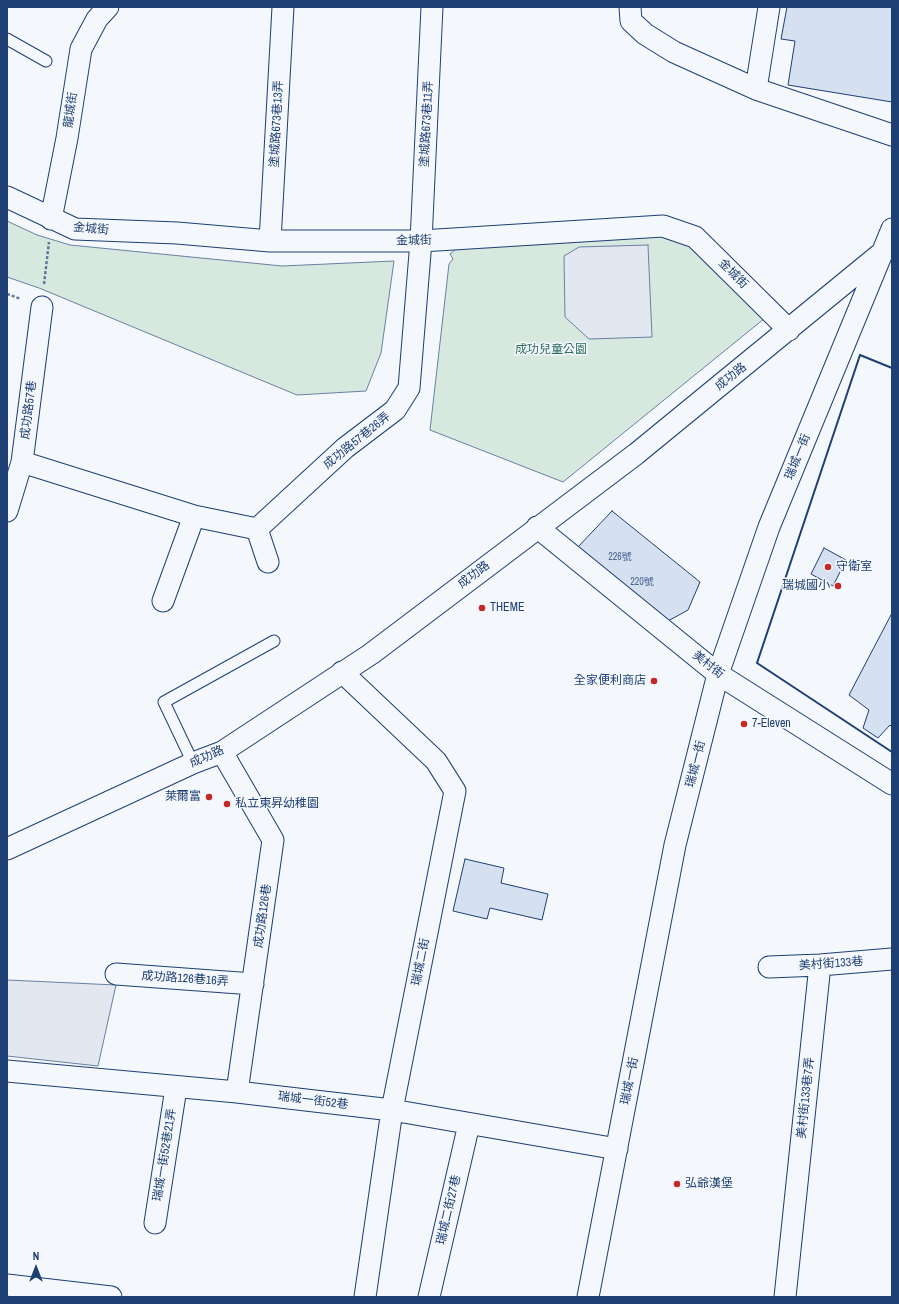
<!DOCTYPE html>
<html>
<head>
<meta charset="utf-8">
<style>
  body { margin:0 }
  #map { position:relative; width:899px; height:1304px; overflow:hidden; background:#f4f7fb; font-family:"Archivo Narrow",sans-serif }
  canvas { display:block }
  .frame { position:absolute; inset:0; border:8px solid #1d3f73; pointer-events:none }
  .north { position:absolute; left:16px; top:1248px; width:40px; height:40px; -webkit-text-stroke:3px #f4f7fb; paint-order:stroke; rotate:0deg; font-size:11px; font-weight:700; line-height:16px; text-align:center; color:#1d3f73 }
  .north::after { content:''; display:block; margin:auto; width:14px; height:18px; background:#1d3f73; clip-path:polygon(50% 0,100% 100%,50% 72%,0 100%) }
</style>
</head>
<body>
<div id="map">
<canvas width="899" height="1304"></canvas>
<div class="frame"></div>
<div class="north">N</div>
</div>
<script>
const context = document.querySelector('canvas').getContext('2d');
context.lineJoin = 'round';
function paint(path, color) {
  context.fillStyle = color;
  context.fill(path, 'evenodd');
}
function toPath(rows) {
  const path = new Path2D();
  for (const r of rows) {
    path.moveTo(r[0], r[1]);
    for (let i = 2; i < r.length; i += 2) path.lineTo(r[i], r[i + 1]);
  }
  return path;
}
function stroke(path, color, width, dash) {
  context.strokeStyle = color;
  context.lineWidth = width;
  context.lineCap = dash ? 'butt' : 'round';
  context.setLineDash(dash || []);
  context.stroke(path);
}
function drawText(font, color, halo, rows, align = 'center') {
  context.font = font + ' "Archivo Narrow","Noto Sans TC",sans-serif';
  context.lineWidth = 3;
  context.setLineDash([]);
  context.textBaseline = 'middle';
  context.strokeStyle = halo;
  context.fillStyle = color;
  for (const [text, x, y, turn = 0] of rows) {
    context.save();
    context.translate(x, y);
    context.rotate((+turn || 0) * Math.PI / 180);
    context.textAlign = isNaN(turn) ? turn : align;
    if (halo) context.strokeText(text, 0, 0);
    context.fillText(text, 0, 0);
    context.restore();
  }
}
const green = toPath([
  [7,221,37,235,70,245,282,266,394,261,381,353,366,391,297,395,39,288,7,277,7,221],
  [683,233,765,318,563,482,430,430,449,264,453,259,450,254,469,238,683,233]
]);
const parking = toPath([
  [648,245,652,337,589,339,565,317,564,256,579,247,648,245],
  [7,980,116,985,98,1066,7,1056,7,980]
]);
const building = toPath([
  [787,7,892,7,892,102,788,85,795,41,781,39,787,7],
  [612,511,700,582,688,610,668,621,577,548,612,511],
  [824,548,846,560,833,586,811,574,824,548],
  [892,613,892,727,890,725,878,738,863,728,869,710,849,695,892,613],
  [465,859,504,868,501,883,548,894,542,920,490,908,487,919,453,911,465,859]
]);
const path = toPath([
  [44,284,49,242],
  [7,294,21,299]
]);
const service = toPath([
  [7,39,46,61],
  [193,763,164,702,274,641]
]);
const minor = toPath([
  [630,7,631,21,645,34,674,52,756,89,892,135],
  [756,89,769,7],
  [7,197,75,229,177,233,270,241,421,241,663,226,695,237,789,330],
  [51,219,67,138,81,49,97,19,108,7],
  [270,241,283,7],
  [22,462,194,516,163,601],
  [7,511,22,462,42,307],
  [194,516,257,529,345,448,395,410,409,388,421,241,432,7],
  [537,527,718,674,892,784],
  [257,529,268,562],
  [342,672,436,761,455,791,392,1110,365,1297],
  [222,752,273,840,237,1092],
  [7,849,193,763,222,752,371,654,636,454,879,255],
  [769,967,820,965,892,959],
  [116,974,253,984],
  [7,1071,237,1092,392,1110,617,1149],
  [155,1223,176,1088],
  [7,1285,111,1297],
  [429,1297,469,1124],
  [588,1297,675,845,718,674,769,527,892,229],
  [785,1297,820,965]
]);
const wall = toPath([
  [892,368,860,355,757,663,892,752]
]);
const markers = [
  [828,567,4,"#c62828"],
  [838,586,4,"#c62828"],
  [482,608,4,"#c62828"],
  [654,681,4,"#c62828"],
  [744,724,4,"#c62828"],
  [209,797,4,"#c62828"],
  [227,804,4,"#c62828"],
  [677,1184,4,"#c62828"]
];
const numberNames = [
  ["226號",620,557],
  ["220號",642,582]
];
const streetNames = [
  ["龍城街",71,110,-82],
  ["塗城路673巷13弄",277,124,-87],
  ["塗城路673巷11弄",427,124,-87],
  ["金城街",91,229,5],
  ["金城街",414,241,-1],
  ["金城街",733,274,45],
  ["成功路",731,377,-39],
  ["成功路57巷",29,410,-83],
  ["成功路57巷26弄",357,441,-39],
  ["瑞城一街",798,457,-68],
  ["成功路",474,575,-37],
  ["美村街",708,665,38],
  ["成功路",207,757,-24],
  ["瑞城一街",696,764,-76],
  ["成功路126巷",263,916,-82],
  ["瑞城二街",421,962,-79],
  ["美村街133巷",831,964,-4],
  ["成功路126巷16弄",185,979,4],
  ["瑞城一街",630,1081,-79],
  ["美村街133巷7弄",806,1098,-84],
  ["瑞城一街52巷",313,1101,7],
  ["瑞城一街52巷21弄",165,1155,-81],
  ["瑞城二街27巷",449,1210,-77]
];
const parkNames = [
  ["成功兒童公園",551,350]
];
const poiNames = [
  ["守衛室",836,567],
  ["瑞城國小",830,586,"right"],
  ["THEME",490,608],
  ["全家便利商店",646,681,"right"],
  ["7-Eleven",752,724],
  ["萊爾富",201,797,"right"],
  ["私立東昇幼稚園",235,804],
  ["弘爺漢堡",685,1184]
];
paint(green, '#d7e8df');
stroke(green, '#687fa3', 1);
paint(parking, '#e3e8f0');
stroke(parking, '#687fa3', 1);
paint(building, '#d5e0f0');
stroke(building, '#1d3f73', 1);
stroke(service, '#1d3f73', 13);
stroke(minor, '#1d3f73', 23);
stroke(path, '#5e769c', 2.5, [3, 2]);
stroke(service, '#f4f7fb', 11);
stroke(minor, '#f4f7fb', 21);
stroke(wall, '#1d3f73', 2);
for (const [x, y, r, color] of markers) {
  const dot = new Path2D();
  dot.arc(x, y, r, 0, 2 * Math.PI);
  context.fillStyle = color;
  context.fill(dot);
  stroke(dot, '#f4f7fb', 1.5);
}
drawText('10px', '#4b6792', null, numberNames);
drawText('12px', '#1d3f73', '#f4f7fb', streetNames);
drawText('12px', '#2c6c60', '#f4f7fb', parkNames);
drawText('12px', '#1d3f73', '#f4f7fb', poiNames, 'left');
</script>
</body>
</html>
